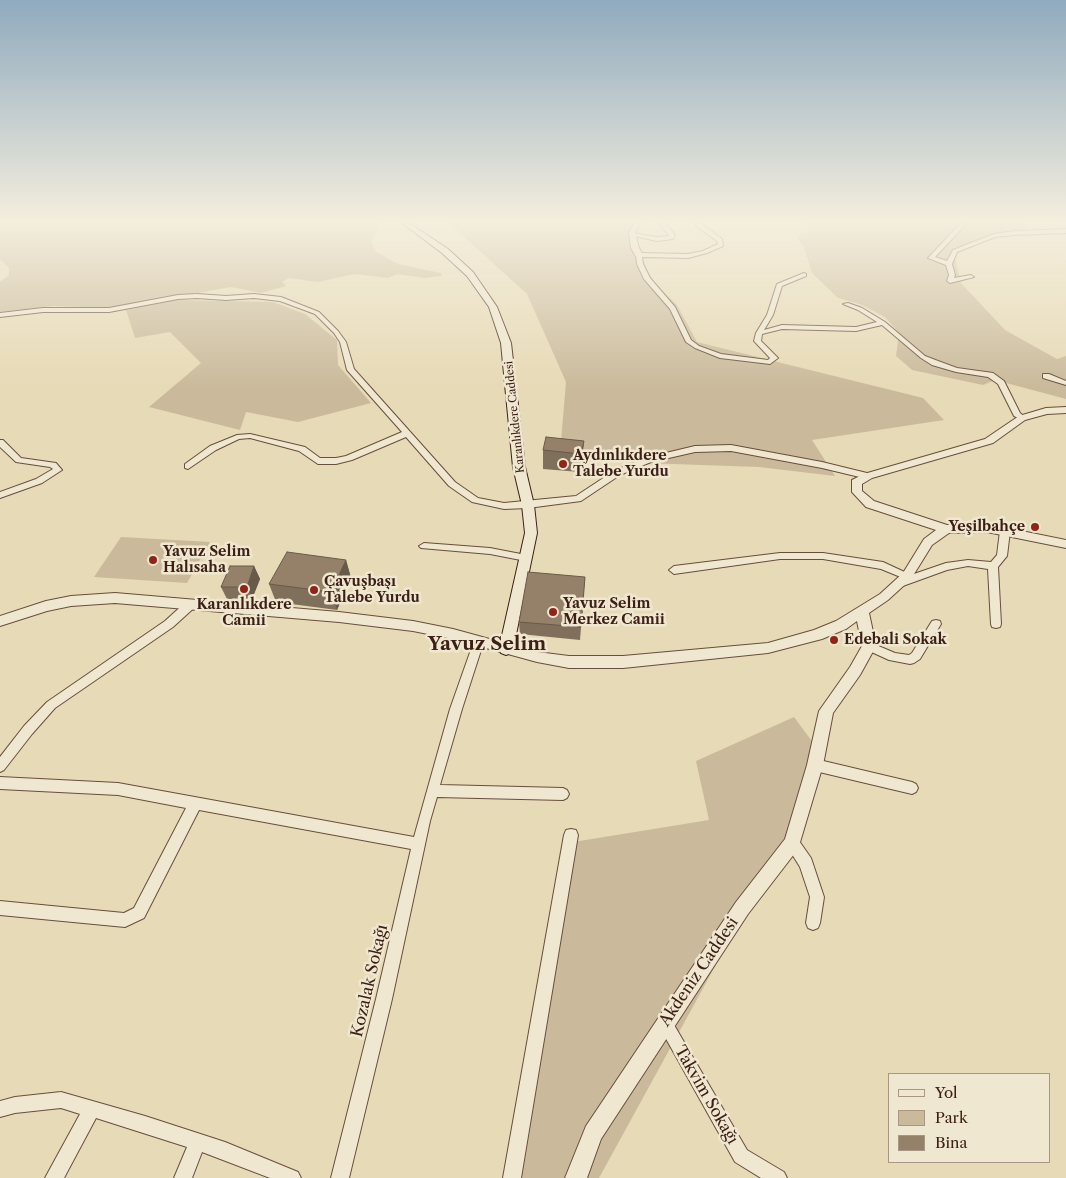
<!DOCTYPE html>
<html>
<head>
<meta charset="utf-8">
<style>
  body { margin:0 }
  #map { position:relative; width:1066px; height:1178px; overflow:hidden; background:#e7dab6; font-family:"Libre Caslon Text",serif }
  canvas { display:block }
  .legend { position:absolute; left:888px; top:1073px; width:162px; height:90px; box-sizing:border-box; background:#efe7d0; border:1px solid #a89785; margin:0; padding:6px 9px; list-style:none; font-size:15px; color:#3d2015 }
  .legend li { display:flex; align-items:center; gap:10px; height:25px }
  .legend b { width:25px; border:1px solid #a89785 }
</style>
</head>
<body>
<div id="map">
<canvas width="1066" height="1178"></canvas>
<ul class="legend">
<li><b style="height:6px;background:#efe7d0"></b>Yol</li>
<li><b style="height:14px;background:#caba9b"></b>Park</li>
<li><b style="height:14px;background:#958169"></b>Bina</li>
</ul>
</div>
<script>
const context = document.querySelector('canvas').getContext('2d');
context.lineJoin = 'round';
function paint(path, color) {
  context.fillStyle = color;
  context.fill(path, 'evenodd');
}
function toPath(rows) {
  const path = new Path2D();
  for (const r of rows) {
    path.moveTo(r[0], r[1]);
    for (let i = 2; i < r.length; i += 2) path.lineTo(r[i], r[i + 1]);
  }
  return path;
}
function stroke(path, color, width, dash) {
  context.strokeStyle = color;
  context.lineWidth = width;
  context.lineCap = dash ? 'butt' : 'round';
  context.setLineDash(dash || []);
  context.stroke(path);
}
function drawText(font, color, halo, rows, align = 'center') {
  context.font = font + ' "Libre Caslon Text",serif';
  context.lineWidth = 5;
  context.setLineDash([]);
  context.textBaseline = 'middle';
  context.strokeStyle = halo;
  context.fillStyle = color;
  for (const [text, x, y, turn = 0] of rows) {
    context.save();
    context.translate(x, y);
    context.rotate((+turn || 0) * Math.PI / 180);
    context.textAlign = isNaN(turn) ? turn : align;
    if (halo) context.strokeText(text, 0, 0);
    context.fillText(text, 0, 0);
    context.restore();
  }
}
const green = toPath([
  [0,223,379,223,378,229,371,241,375,251,398,264,436,272,441,273,441,276,425,278,397,274,388,278,354,274,318,282,289,278,282,282,286,286,261,293,231,287,112,308,54,306,0,312,0,282,9,275,9,268,0,259],
  [449,223,642,223,632,232,648,271,655,283,677,305,697,342,923,398,944,420,812,440,835,476,759,467,615,462,561,441,566,382,527,294],
  [806,223,1024,223,1026,228,953,248,961,283,1005,330,1057,359,1066,356,1066,399,995,380,983,385,912,370,896,356,899,333,885,317,862,305,838,298,812,273,804,247,797,238,800,234,808,230],
  [175,300,273,302,305,314,337,340,338,365,371,403,298,422,246,412,240,430,149,407,201,363,170,332,135,338,126,310],
  [121,537,210,542,187,583,94,577],
  [794,717,820,752,803,806,599,1178,514,1178,567,843,709,820,696,761]
]);
const minor = toPath([
  [659,223,665,223,675,235,673,239,657,241,629,235,632,233,657,237,669,236,659,223],
  [696,223,700,223,722,239,723,246,707,253,688,258,642,257,643,264,650,278,675,307,691,340,699,346,721,354,768,360,770,358,754,341,756,333,767,315,777,284,804,273,806,274,806,276,782,286,773,315,764,330,782,325,856,327,877,322,858,310,843,304,848,303,862,308,885,322,925,356,938,361,957,368,993,373,1004,381,1020,413,1026,418,1022,420,1014,416,998,384,988,377,956,372,932,365,921,358,882,325,856,331,782,329,762,334,761,341,778,358,770,364,720,358,695,348,686,342,670,309,644,279,637,264,636,255,639,253,688,254,703,251,718,244,717,241,696,226,696,223],
  [961,223,967,223,935,257,947,261,953,250,994,234,1015,231,1066,229,1066,233,1015,235,995,237,957,252,952,264,955,275,954,278,971,275,974,277,950,283,947,281,949,275,946,265,928,258,961,223],
  [197,294,226,296,254,294,281,297,319,312,338,331,346,342,354,369,455,482,478,498,504,503,576,496,614,471,645,458,695,446,731,445,822,462,871,474,872,476,868,479,822,468,731,451,695,452,651,462,620,475,581,501,528,508,504,509,472,502,449,486,406,437,352,460,336,464,318,464,299,451,250,438,239,439,216,450,188,469,185,468,185,464,210,446,237,435,250,434,305,447,320,458,336,458,346,456,402,432,347,370,340,342,334,333,315,314,280,301,254,298,226,300,197,298,178,299,109,312,43,312,0,317,0,313,43,308,109,308,178,295,197,294],
  [1043,374,1049,374,1066,381,1066,385,1043,378,1043,374],
  [0,440,3,440,21,458,56,463,62,470,42,483,0,498,0,492,36,479,53,469,50,467,16,462,0,447,0,440],
  [1005,528,1010,531,1007,556,998,567,1001,624,1000,627,996,628,992,627,991,624,988,569,968,566,947,570,900,587,895,583,896,580,903,578,881,569,823,559,780,559,674,574,669,570,674,566,780,553,823,553,883,562,911,575,946,563,968,560,991,562,997,555,1000,531,1005,528],
  [424,543,490,548,526,555,531,558,526,561,490,554,421,548,419,546,424,543],
  [191,600,195,601,196,604,195,607,173,627,55,708,32,734,4,770,0,772,0,757,24,726,47,702,165,621,187,601,191,600],
  [936,620,940,621,941,624,920,659,914,663,910,664,889,660,865,649,864,646,865,643,869,642,895,653,909,655,912,653,932,621,936,620],
  [479,637,483,638,484,641,462,709,440,785,563,788,567,790,569,794,567,798,563,800,437,797,430,821,392,999,349,1178,331,1178,376,999,411,849,199,810,144,918,125,927,0,915,0,901,124,913,134,908,186,808,118,795,0,789,0,777,118,783,414,837,450,709,474,641,475,638,479,637],
  [815,759,912,782,916,784,918,788,916,792,912,794,815,771,811,769,809,765,811,761,815,759],
  [571,829,576,830,578,835,521,1178,503,1178,564,835,566,830,571,829],
  [792,836,797,838,811,858,824,897,820,923,818,928,813,930,808,928,806,923,810,897,800,867,785,843,787,838,792,836],
  [665,1015,670,1018,747,1150,784,1172,787,1178,761,1178,735,1162,660,1028,657,1023,660,1018,665,1015],
  [61,1092,145,1116,225,1142,298,1172,301,1178,270,1178,202,1152,192,1178,174,1178,187,1147,96,1118,64,1178,45,1178,80,1114,61,1108,15,1113,0,1117,0,1101,15,1097,61,1092]
]);
const tertiary = toPath([
  [634,223,640,223,635,233,639,248,643,255,639,257,636,257,631,248,629,233,634,223],
  [1066,407,1066,413,1047,414,1025,420,993,443,872,478,862,484,862,491,874,501,947,525,987,524,1066,540,1066,548,987,532,949,533,932,545,911,579,888,600,869,613,876,646,860,675,833,713,823,765,798,849,748,914,601,1139,587,1178,565,1178,586,1126,736,902,785,839,807,765,819,711,850,667,862,646,857,621,846,629,822,639,768,653,623,668,569,668,537,662,453,639,413,631,339,622,115,603,71,606,47,611,0,626,0,616,46,601,71,596,115,593,339,612,413,621,453,629,537,652,569,656,623,656,768,643,814,630,836,621,880,594,903,573,924,539,936,530,866,507,852,492,852,480,864,474,985,439,1019,416,1046,408,1066,407]
]);
const secondary = toPath([
  [402,223,409,223,448,249,473,272,497,307,511,343,525,467,534,505,537,533,513,649,511,653,506,655,501,653,499,649,525,533,522,505,513,467,501,343,489,307,467,276,442,253,402,223]
]);
const wall = toPath([
  [584,441,582,459,580,472,543,469,543,450],
  [346,560,351,578,337,610,276,602,269,584],
  [254,566,260,579,252,599,227,599,221,587],
  [585,577,580,640,520,634,519,622]
]);
const shadedWall = toPath([
  [584,441,582,459,580,472,581,454],
  [346,560,351,578,337,610,331,592],
  [254,566,260,579,252,599,247,587]
]);
const building = toPath([
  [546,437,584,441,581,454,543,450,546,437],
  [287,552,346,560,331,592,269,584,287,552],
  [230,566,254,566,247,587,221,587,230,566],
  [528,572,585,577,581,627,519,622,528,572]
]);
const markers = [
  [563,464,5,"#8f2418"],
  [1035,527,5,"#8f2418"],
  [153,560,5,"#8f2418"],
  [244,589,5,"#8f2418"],
  [314,590,5,"#8f2418"],
  [553,612,5,"#8f2418"],
  [834,640,5,"#8f2418"]
];
const farStreetnames = [
  ["Karanlıkdere Caddesi",515,417,-96]
];
const poiNames = [
  ["Aydınlıkdere",573,456],
  ["Talebe Yurdu",573,472],
  ["Yeşilbahçe",1025,527,"right"],
  ["Yavuz Selim",163,552],
  ["Halısaha",163,568],
  ["Çavuşbaşı",324,582],
  ["Talebe Yurdu",324,598],
  ["Yavuz Selim",563,604],
  ["Merkez Camii",563,620],
  ["Karanlıkdere",244,605,"center"],
  ["Camii",244,621,"center"],
  ["Edebali Sokak",844,640]
];
const nearStreetnames = [
  ["Akdeniz Caddesi",699,972,-56],
  ["Kozalak Sokağı",370,981,-77],
  ["Takvim Sokağı",706,1095,60]
];
const districtNames = [
  ["Yavuz Selim",487,645]
];
paint(green, '#caba9b');
stroke(minor, '#684e3d', 2);
stroke(tertiary, '#684e3d', 2);
stroke(secondary, '#3d2015', 2);
paint(minor, '#efe7d0');
paint(tertiary, '#efe7d0');
paint(secondary, '#efe7d0');
paint(wall, '#806f5a');
paint(shadedWall, '#685a4a');
paint(building, '#958169');
stroke(building, '#685a4a', 1);
const sky = context.createLinearGradient(0, 0, 0, 388);
sky.addColorStop(0, '#90aabe');
sky.addColorStop(0.57, '#f4eede');
sky.addColorStop(1, '#f4eede00');
context.fillStyle = sky;
context.fillRect(0, 0, 1066, 388);
for (const [x, y, r, color] of markers) {
  const dot = new Path2D();
  dot.arc(x, y, r, 0, 2 * Math.PI);
  context.fillStyle = color;
  context.fill(dot);
  stroke(dot, '#efe7d0', 2);
}
drawText('11px', '#3d2015', '#efe7d0', farStreetnames);
drawText('bold 14px', '#3d2015', '#efe7d0', poiNames, 'left');
drawText('16px', '#3d2015', '#efe7d0', nearStreetnames);
drawText('bold 19px', '#3d2015', '#efe7d0', districtNames);
</script>
</body>
</html>
